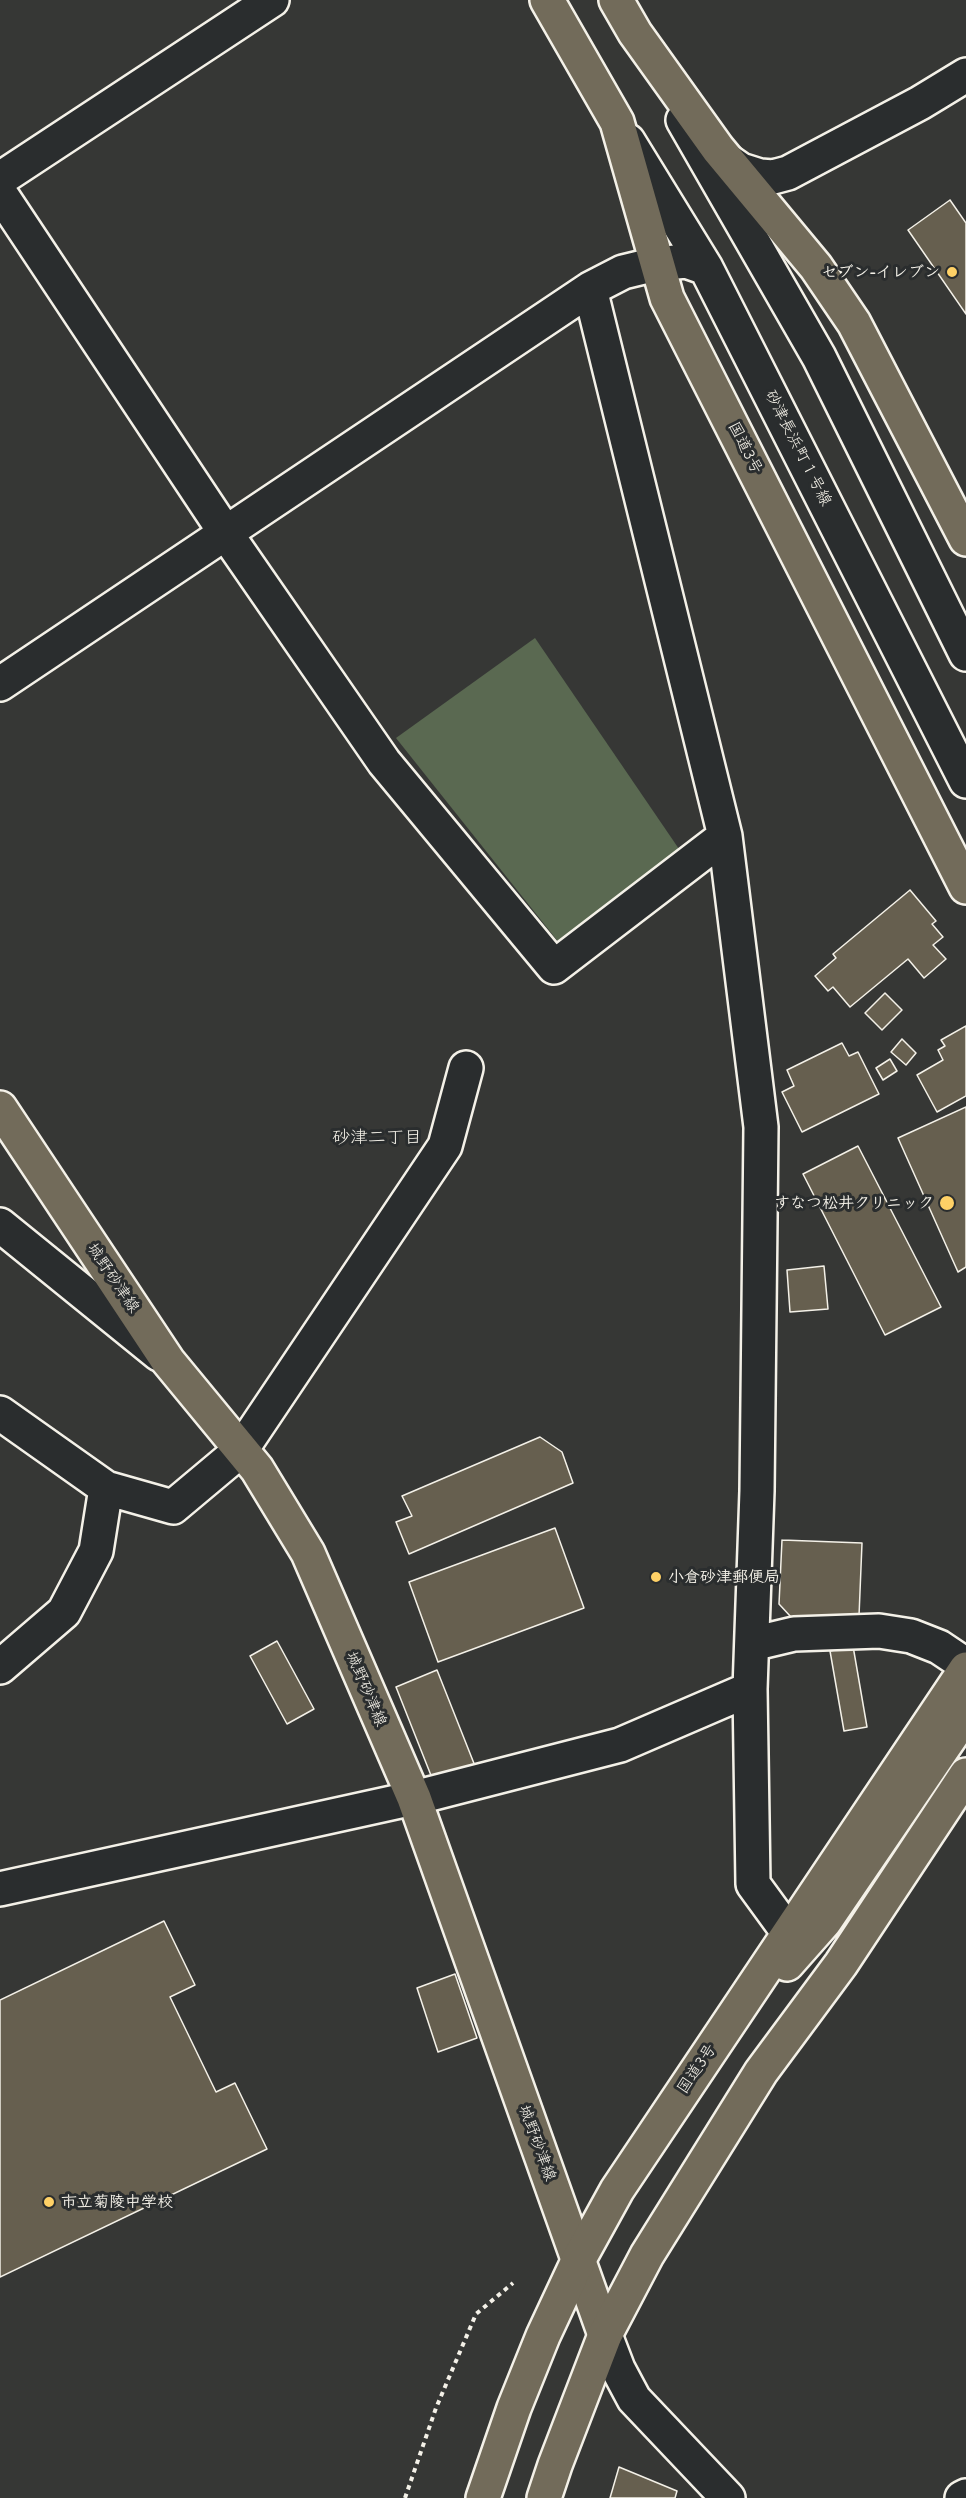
<!DOCTYPE html>
<html>
<head>
<meta charset="utf-8">
<style>
  body { margin:0 }
  canvas { display:block; background:#363735 }
</style>
</head>
<body>
<canvas width="966" height="2498"></canvas>
<script>
const context = document.querySelector('canvas').getContext('2d');
context.lineJoin = 'round';
function paint(path, color) {
  context.fillStyle = color;
  context.fill(path, 'evenodd');
}
function toPath(rows) {
  const path = new Path2D();
  for (const r of rows) {
    path.moveTo(r[0], r[1]);
    for (let i = 2; i < r.length; i += 2) path.lineTo(r[i], r[i + 1]);
  }
  return path;
}
function stroke(path, color, width, dash) {
  context.strokeStyle = color;
  context.lineWidth = width;
  context.lineCap = dash ? 'butt' : 'round';
  context.setLineDash(dash || []);
  context.stroke(path);
}
function drawText(font, color, halo, rows, align = 'center') {
  context.font = font + ' "Comic Neue","Klee One",sans-serif';
  context.lineWidth = 6;
  context.setLineDash([]);
  context.textBaseline = 'middle';
  context.strokeStyle = halo;
  context.fillStyle = color;
  for (const [text, x, y, turn = 0] of rows) {
    context.save();
    context.translate(x, y);
    context.rotate((+turn || 0) * Math.PI / 180);
    context.textAlign = isNaN(turn) ? turn : align;
    if (halo) context.strokeText(text, 0, 0);
    context.fillText(text, 0, 0);
    context.restore();
  }
}
const green = toPath([
  [535,638,679,849,560,944,396,738]
]);
const building = toPath([
  [950,200,966,223,966,314,908,230,950,200],
  [910,890,936,921,932,924,943,937,933,945,946,959,924,978,908,959,850,1007,833,987,828,991,815,976,836,958,833,954,910,890],
  [885,993,902,1010,882,1030,865,1013,885,993],
  [966,1026,966,1096,937,1112,917,1075,943,1060,938,1050,945,1046,941,1040,966,1026],
  [902,1039,916,1053,906,1065,891,1052,902,1039],
  [842,1043,849,1056,858,1052,879,1094,802,1132,782,1092,794,1086,787,1070,842,1043],
  [890,1059,897,1071,883,1080,876,1068,890,1059],
  [966,1107,966,1267,958,1272,898,1138,966,1107],
  [858,1146,941,1307,885,1335,803,1174,858,1146],
  [824,1266,828,1309,790,1312,787,1270,824,1266],
  [540,1437,562,1452,573,1483,409,1554,396,1522,412,1516,402,1496,540,1437],
  [555,1528,584,1608,438,1662,409,1582,555,1528],
  [782,1540,862,1543,859,1616,791,1617,779,1604,782,1540],
  [277,1641,314,1709,287,1724,250,1656,277,1641],
  [853,1646,867,1727,844,1731,830,1651,853,1646],
  [437,1670,475,1766,434,1783,396,1687,437,1670],
  [164,1921,195,1985,170,1997,216,2092,235,2083,267,2149,0,2277,0,2000,164,1921],
  [455,1974,477,2038,438,2052,417,1988,455,1974],
  [619,2467,677,2491,675,2498,610,2498,619,2467]
]);
const path = toPath([
  [405,2498,436,2408,476,2314,513,2283]
]);
const minor = toPath([
  [683,120,819,357,966,654],
  [628,141,706,268,966,781],
  [728,161,741,170,760,176,773,177,788,173,920,103,966,75],
  [0,179,272,0],
  [0,193,225,532,384,762,554,967,725,836],
  [590,289,725,836,761,1127,757,1491,750,1689,753,1884,788,1932],
  [0,684,590,289,623,272,656,264,686,261,706,268],
  [0,1225,159,1354],
  [0,1413,106,1488,96,1551,64,1612,0,1667],
  [106,1488,173,1507,241,1450,445,1146,466,1068],
  [752,1644,794,1634,879,1631,911,1636,939,1647,966,1665],
  [0,1889,414,1798,620,1745,750,1689],
  [605,2335,618,2369,634,2399,728,2498],
  [962,2498,966,2496]
]);
const major = toPath([
  [0,1108,168,1361,257,1469,308,1553,414,1798,605,2335]
]);
const highway = toPath([
  [547,0,617,122,667,298,966,887],
  [616,0,635,33,718,149,816,267,854,323,966,539],
  [787,1964,825,1921,966,1714],
  [483,2498,514,2408,543,2336,579,2259,617,2190,966,1669],
  [544,2498,555,2465,605,2335,647,2255,761,2072,841,1964,966,1775]
]);
const markers = [
  [952,272,6,"#ffd166"],
  [947,1203,8,"#ffd166"],
  [656,1577,6,"#ffd166"],
  [49,2202,6,"#ffd166"]
];
const poiNames = [
  ["セブン-イレブン",940,272],
  ["すなつ松井クリニック",934,1203],
  ["小倉砂津郵便局",668,1577,"left"],
  ["市立菊陵中学校",61,2202,"left"]
];
const streetNames = [
  ["国道3号",745,448,63],
  ["砂津長浜町１号線",798,448,63],
  ["城野砂津線",113,1278,56],
  ["城野砂津線",366,1689,67],
  ["国道3号",697,2069,-56],
  ["城野砂津線",537,2143,70]
];
const neighbourhoodNames = [
  ["砂津二丁目",377,1138]
];
paint(green, '#5a6951');
paint(building, '#665f4f');
stroke(building, '#f4f1e8', 1.5);
stroke(minor, '#f4f1e8', 38);
stroke(major, '#f4f1e8', 38);
stroke(highway, '#f4f1e8', 38);
stroke(path, '#f4f1e8', 4, [4.5, 4.5]);
stroke(minor, '#2a2d2e', 33);
stroke(major, '#726b5a', 33);
stroke(highway, '#726b5a', 33);
for (const [x, y, r, color] of markers) {
  const dot = new Path2D();
  dot.arc(x, y, r, 0, 2 * Math.PI);
  context.fillStyle = color;
  context.fill(dot);
  stroke(dot, '#2a2d2e', 2);
}
drawText('bold 16px', '#f4f1e8', '#2a2d2e', poiNames, 'right');
drawText('16px', '#f4f1e8', '#2a2d2e', streetNames);
drawText('18px', '#f4f1e8', '#2a2d2e', neighbourhoodNames);
</script>
</body>
</html>
